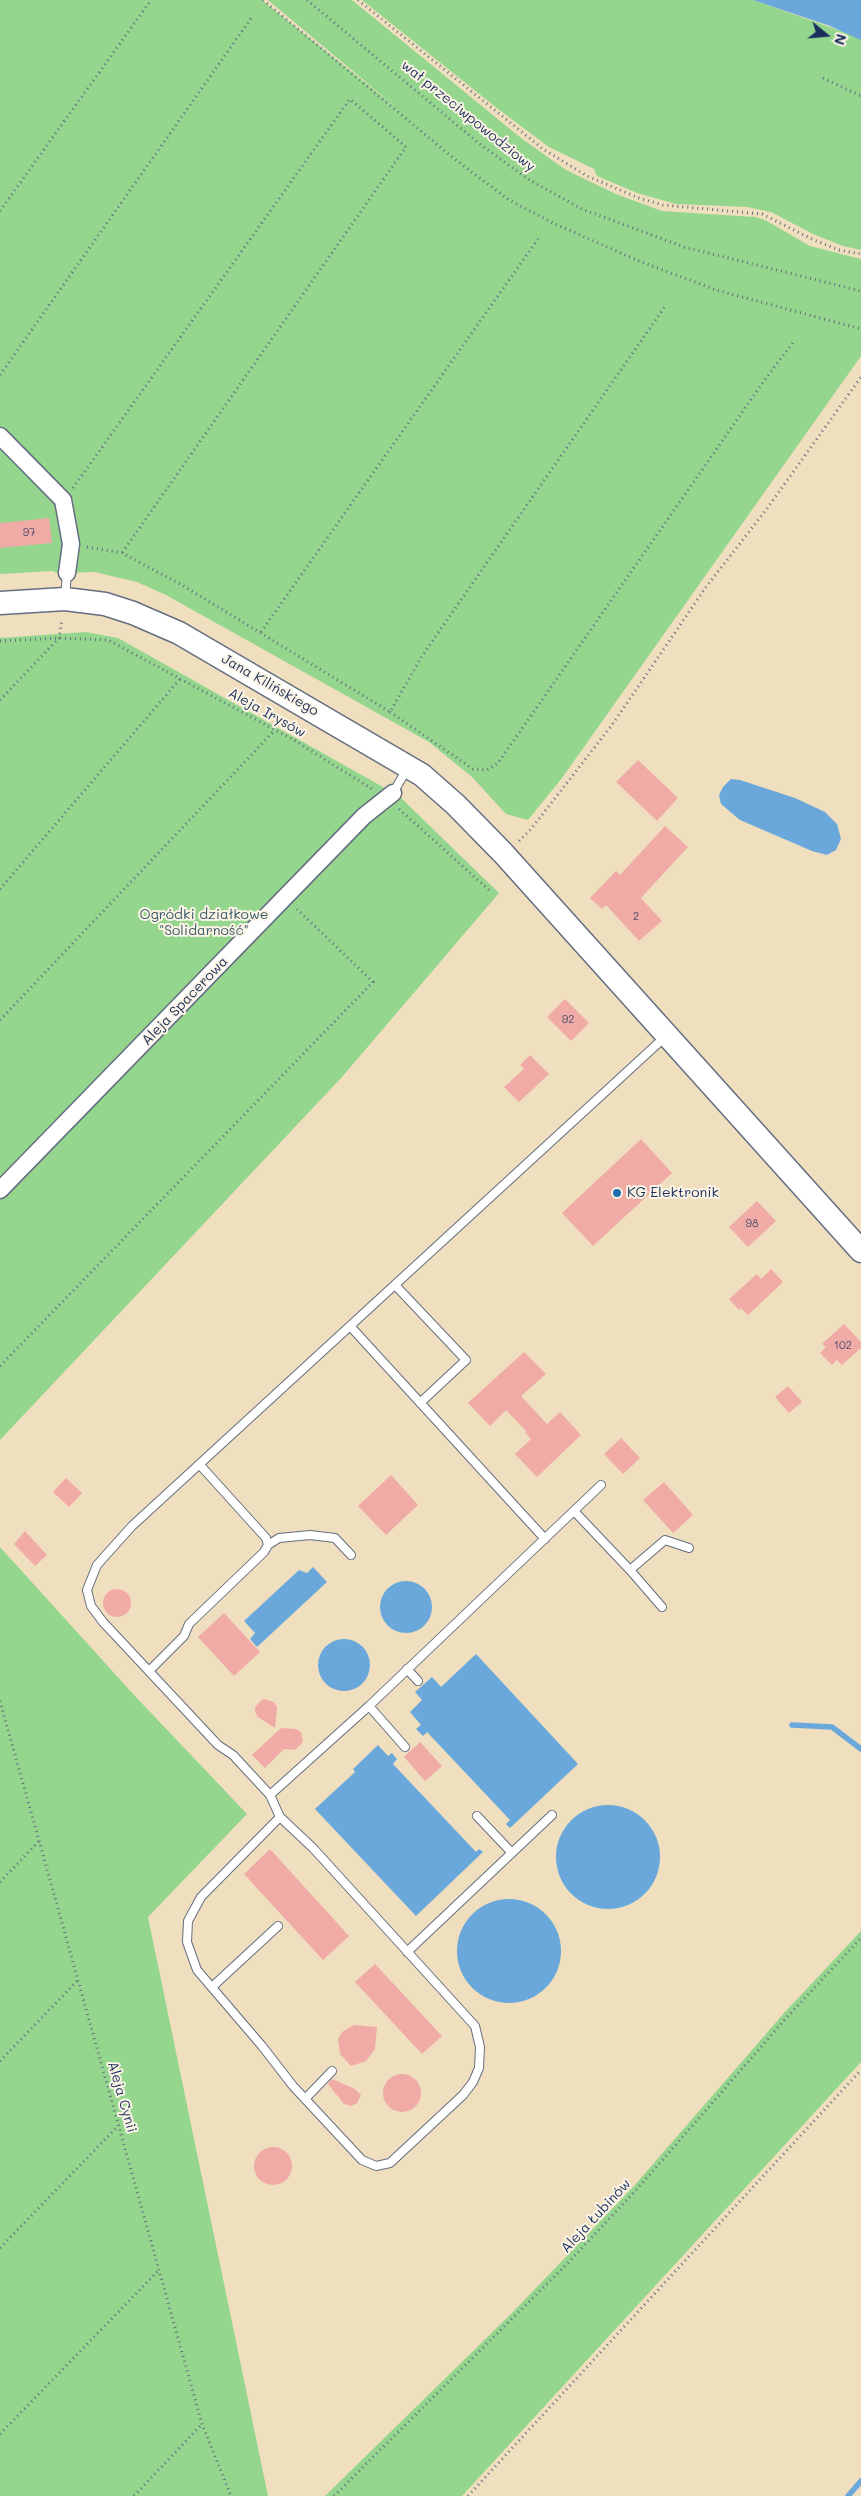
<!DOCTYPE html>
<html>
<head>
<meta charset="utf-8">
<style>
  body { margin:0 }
  #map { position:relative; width:861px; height:2496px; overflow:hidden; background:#efdfbe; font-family:Mali,sans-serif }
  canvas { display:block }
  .north { position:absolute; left:801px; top:10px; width:50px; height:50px; -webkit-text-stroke:4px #fcf5e5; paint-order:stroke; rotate:107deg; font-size:14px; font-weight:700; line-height:20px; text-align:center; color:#1b2f5e }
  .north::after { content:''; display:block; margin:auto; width:18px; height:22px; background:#1b2f5e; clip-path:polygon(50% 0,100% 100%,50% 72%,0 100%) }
</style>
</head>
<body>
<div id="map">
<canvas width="861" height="2496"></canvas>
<div class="north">N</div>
</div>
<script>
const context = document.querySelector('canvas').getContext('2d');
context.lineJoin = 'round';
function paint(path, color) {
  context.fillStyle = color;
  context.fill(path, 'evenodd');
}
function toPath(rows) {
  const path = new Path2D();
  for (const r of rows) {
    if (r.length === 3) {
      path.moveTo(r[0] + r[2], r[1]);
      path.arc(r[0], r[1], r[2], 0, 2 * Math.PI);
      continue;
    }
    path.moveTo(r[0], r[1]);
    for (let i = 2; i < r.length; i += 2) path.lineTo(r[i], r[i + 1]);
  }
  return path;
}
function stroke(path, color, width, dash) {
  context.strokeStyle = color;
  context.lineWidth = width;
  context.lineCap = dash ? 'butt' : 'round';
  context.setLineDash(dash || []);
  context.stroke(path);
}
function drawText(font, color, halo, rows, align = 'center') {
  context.font = font + ' Mali,sans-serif';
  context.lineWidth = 4;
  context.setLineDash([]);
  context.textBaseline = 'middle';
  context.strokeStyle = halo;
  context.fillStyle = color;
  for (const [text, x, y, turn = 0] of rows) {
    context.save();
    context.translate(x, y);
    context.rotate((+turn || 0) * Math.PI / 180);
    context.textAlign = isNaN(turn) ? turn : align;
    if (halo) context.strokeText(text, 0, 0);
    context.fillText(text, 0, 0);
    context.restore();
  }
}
const green = toPath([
  [0,0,262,0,398,109,268,0,352,0,521,138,566,170,616,194,662,211,755,217,765,220,810,246,861,259,861,356,562,778,528,820,506,814,472,777,429,742,166,595,137,582,95,572,58,573,52,571,0,574],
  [362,0,753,0,858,37,861,40,861,250,843,246,813,234,771,212,747,207,676,204,637,193,597,176,594,169,549,147,498,109],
  [86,632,118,638,399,796,499,893,342,1077,0,1440,0,638],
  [0,1547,134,1695,247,1814,148,1917,268,2496,0,2496],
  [861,1931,861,2062,462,2496,325,2496,512,2313,634,2186,785,2012]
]);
const water = toPath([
  [753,0,861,0,861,40,830,26],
  [731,779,740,780,795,798,825,812,837,824,841,839,836,850,827,855,812,851,740,820,721,804,719,795,723,787],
  [313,1567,327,1582,257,1647,250,1639,255,1633,244,1621,299,1570,307,1573],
  [406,1607,26],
  [344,1665,26],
  [476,1654,578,1764,510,1828,506,1824,510,1820,427,1732,423,1736,416,1729,421,1725,410,1712,422,1700,415,1692,432,1677,441,1687],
  [378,1745,388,1756,392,1753,397,1759,393,1764,476,1852,479,1849,483,1852,416,1916,315,1809,355,1772,353,1769],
  [608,1857,52],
  [509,1951,52]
]);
const stream = toPath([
  [792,1725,832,1727,861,1749],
  [848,2496,861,2481]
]);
const building = toPath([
  [49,518,52,543,0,548,0,523],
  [638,760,678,798,657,821,616,782],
  [665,826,688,847,641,898,662,921,639,941,606,905,602,909,590,898,616,871,620,875],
  [565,999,589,1023,571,1041,547,1017],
  [530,1055,549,1074,519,1102,504,1087,524,1069,520,1065],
  [641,1139,672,1173,593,1246,562,1213],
  [757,1201,776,1221,748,1247,729,1227],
  [771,1269,783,1282,748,1315,741,1308,739,1310,729,1299,757,1274,761,1279],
  [844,1324,861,1342,861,1348,842,1365,837,1360,832,1365,820,1353,826,1347,822,1344],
  [524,1352,546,1374,521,1396,547,1424,560,1412,581,1435,537,1477,515,1454,531,1439,525,1432,526,1431,506,1410,490,1426,468,1403],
  [788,1386,802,1402,789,1413,775,1397],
  [621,1438,640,1458,623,1474,604,1454],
  [391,1475,418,1505,386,1535,358,1506],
  [66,1478,82,1493,69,1507,53,1492],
  [664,1482,693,1515,673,1533,643,1500],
  [25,1531,47,1555,35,1566,14,1544],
  [117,1603,14],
  [224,1613,260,1652,234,1676,198,1637],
  [263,1699,274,1702,277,1707,275,1728,258,1717,255,1712,255,1707],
  [281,1728,296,1729,301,1732,303,1742,295,1750,284,1749,265,1768,252,1755],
  [420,1742,442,1766,425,1781,404,1757],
  [270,1849,349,1936,323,1960,244,1874],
  [375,1964,442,2036,422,2054,355,1982],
  [354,2025,377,2027,375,2049,366,2061,351,2066,340,2054,338,2039,342,2032],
  [402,2093,19],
  [332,2079,355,2089,361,2095,357,2103,351,2106,344,2104,328,2084],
  [273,2166,19]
]);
const path = toPath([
  [263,0,457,161,509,200,555,224,639,261,716,290,861,329],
  [307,0,481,145,531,181,582,209,684,247,861,291],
  [358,0,543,149,587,176,639,198,663,205,762,214,812,239,839,250,861,254],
  [823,78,861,96],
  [0,211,151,0],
  [0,375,252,17],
  [73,488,350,99,406,147,122,553],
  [87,547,122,553,182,585,390,712,422,656,666,305],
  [261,632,538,239],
  [0,641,59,638,108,640,294,740,372,789],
  [0,700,59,638,62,620],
  [390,712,473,769,487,770,498,763,766,378,795,340],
  [399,809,489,890],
  [519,841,531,829,612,725,706,587,766,510,861,377],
  [0,889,180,679],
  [0,1020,275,730],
  [0,1366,373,982,297,909],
  [0,1701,202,2424,231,2496],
  [0,1882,39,1841],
  [0,2061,77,1981],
  [0,2248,118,2126],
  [0,2434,158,2271],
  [134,2496,202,2424],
  [334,2496,566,2265,638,2188,788,2016,861,1938],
  [468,2496,861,2070]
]);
const lane = toPath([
  [65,598,67,573],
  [393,793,407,769],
  [395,1285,466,1360,420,1403],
  [350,1326,545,1539],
  [574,1511,630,1570,665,1540,689,1548],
  [268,1545,279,1538,310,1535,335,1538,351,1555],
  [630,1570,662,1607],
  [407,1669,418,1681],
  [150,1670,184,1636,189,1624,264,1552,268,1545,266,1538,200,1465],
  [369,1706,405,1747],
  [270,1795,369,1706,601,1485],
  [477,1816,512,1853],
  [280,1817,201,1897,188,1921,187,1942,197,1970,262,2046,293,2086,362,2160,376,2166,390,2163,463,2095,473,2082,479,2068,480,2047,475,2026,313,1848,280,1817,270,1795,233,1755,218,1745,103,1622,91,1606,87,1590,97,1565,132,1526,666,1036],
  [407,1952,552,1815],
  [212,1987,278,1926],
  [305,2099,332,2071]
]);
const street = toPath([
  [0,436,63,500,71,544,67,573],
  [0,1190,364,816,393,793]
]);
const secondary = toPath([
  [0,603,65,599,105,604,133,613,179,633,422,775,456,805,503,853,861,1251]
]);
const markers = [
  [617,1193,5,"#1f6fb2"]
];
const numberNames = [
  ["97",29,533],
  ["2",636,917],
  ["92",568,1020],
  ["98",752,1224],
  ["102",843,1346]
];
const streetNames = [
  ["wał przeciwpowodziowy",468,116,39],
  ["Jana Kilińskiego",270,685,30],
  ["Aleja Irysów",267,713,29],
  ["Aleja Spacerowa",185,1001,-46],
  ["Aleja Cynii",122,2097,74],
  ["Aleja Łubinów",596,2216,-47]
];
const parkNames = [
  ["Ogródki działkowe",204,915],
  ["\"Solidarność\"",204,931]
];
const poiNames = [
  ["KG Elektronik",627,1193]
];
paint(green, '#94d68d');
paint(water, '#6aa8dc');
stroke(stream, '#6aa8dc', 5.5);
paint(building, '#f0aba6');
stroke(lane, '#656d80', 10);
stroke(street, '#656d80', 19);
stroke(secondary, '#656d80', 25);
stroke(path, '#656d80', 3, [1, 4]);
stroke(lane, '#fff', 8);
stroke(street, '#fff', 16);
stroke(secondary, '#fff', 22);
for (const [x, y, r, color] of markers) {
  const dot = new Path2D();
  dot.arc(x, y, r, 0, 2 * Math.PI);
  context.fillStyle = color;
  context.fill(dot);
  stroke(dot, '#fcf5e5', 2);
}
drawText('11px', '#504e70', null, numberNames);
drawText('14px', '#1b2f5e', '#fcf5e5', streetNames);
drawText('14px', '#39596a', '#fcf5e5', parkNames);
drawText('14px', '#1b2f5e', '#fcf5e5', poiNames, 'left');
</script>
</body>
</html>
